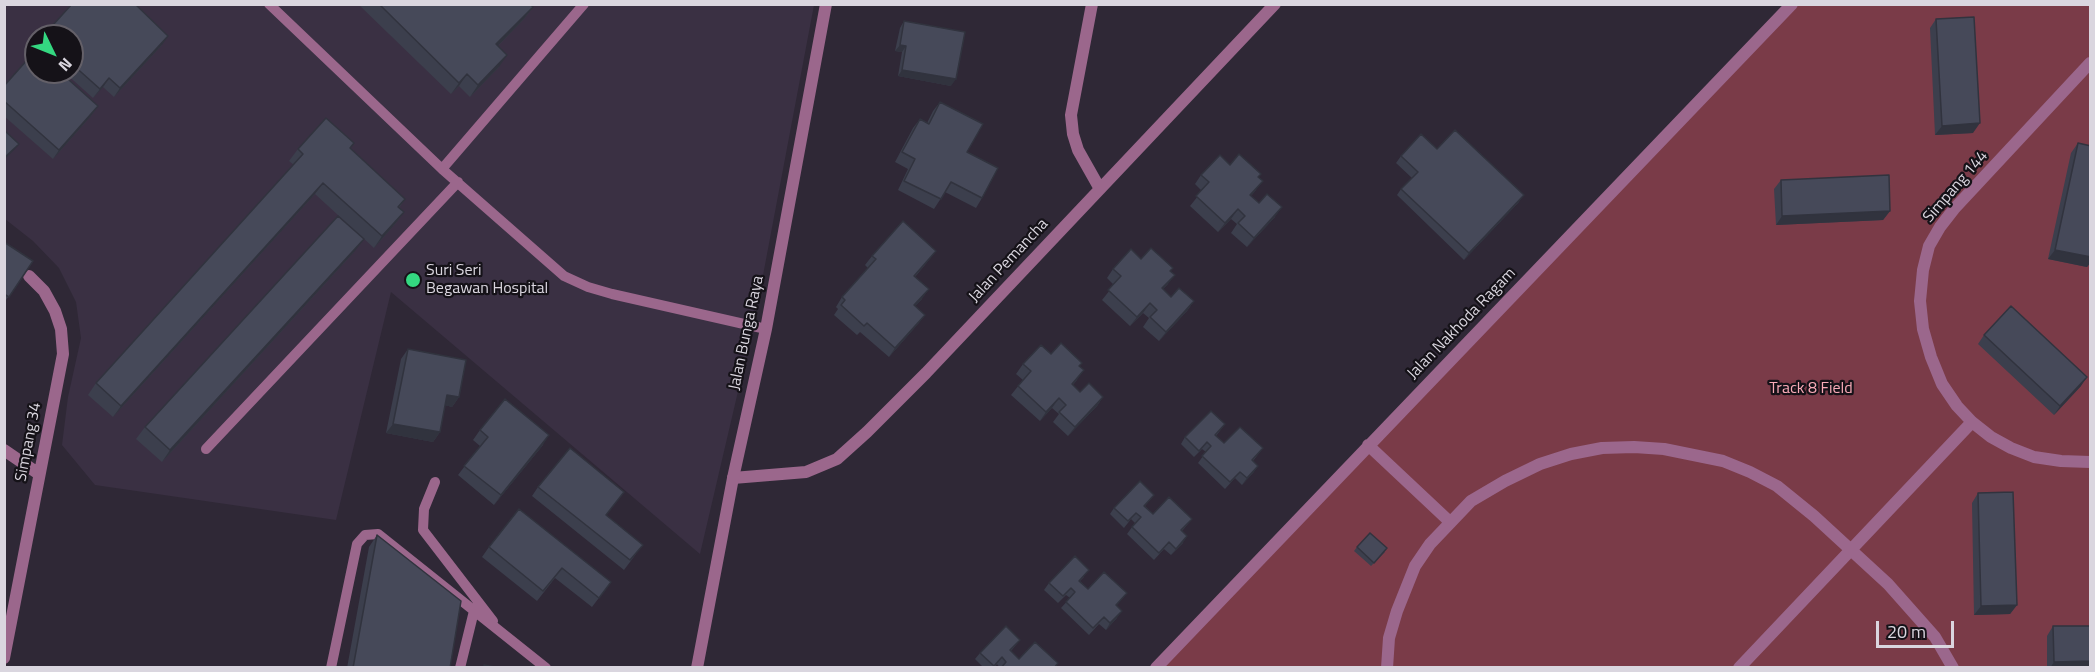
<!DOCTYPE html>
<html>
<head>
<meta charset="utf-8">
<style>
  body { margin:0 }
  #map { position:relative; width:2095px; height:672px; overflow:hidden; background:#2f2836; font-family:"Titillium Web",sans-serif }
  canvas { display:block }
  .frame { position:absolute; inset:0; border:6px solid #dad6df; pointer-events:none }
  .north { position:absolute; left:24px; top:24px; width:60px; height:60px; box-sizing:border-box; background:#151218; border:2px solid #646068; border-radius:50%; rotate:133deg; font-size:16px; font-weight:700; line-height:24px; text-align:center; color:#dad6df }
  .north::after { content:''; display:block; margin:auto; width:21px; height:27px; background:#34d881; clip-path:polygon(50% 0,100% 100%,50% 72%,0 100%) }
  .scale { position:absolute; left:1876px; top:621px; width:78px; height:27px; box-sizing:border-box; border:3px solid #dad6df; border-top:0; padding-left:8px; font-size:18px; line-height:21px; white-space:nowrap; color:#dad6df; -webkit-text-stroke:4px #151218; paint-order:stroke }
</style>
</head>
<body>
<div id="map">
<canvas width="2095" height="672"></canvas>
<div class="frame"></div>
<div class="north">N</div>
<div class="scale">20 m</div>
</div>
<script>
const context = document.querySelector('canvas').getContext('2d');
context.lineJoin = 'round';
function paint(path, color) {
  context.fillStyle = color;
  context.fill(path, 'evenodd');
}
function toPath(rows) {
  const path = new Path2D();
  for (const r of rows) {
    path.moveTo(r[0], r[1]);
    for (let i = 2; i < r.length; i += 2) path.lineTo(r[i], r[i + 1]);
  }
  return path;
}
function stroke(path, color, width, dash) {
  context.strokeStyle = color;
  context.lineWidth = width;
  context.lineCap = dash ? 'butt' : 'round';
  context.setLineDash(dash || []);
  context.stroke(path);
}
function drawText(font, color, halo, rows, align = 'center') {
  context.font = font + ' "Titillium Web",sans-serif';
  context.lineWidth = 4.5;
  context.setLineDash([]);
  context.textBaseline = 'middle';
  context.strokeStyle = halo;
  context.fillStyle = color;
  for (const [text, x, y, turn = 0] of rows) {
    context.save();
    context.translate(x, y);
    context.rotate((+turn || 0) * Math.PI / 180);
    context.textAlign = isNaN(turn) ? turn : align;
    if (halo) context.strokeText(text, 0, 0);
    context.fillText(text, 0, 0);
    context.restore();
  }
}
const built = toPath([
  [4,5,814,5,754,323,700,554,391,292,336,520,95,485,62,445,68,397,81,338,76,302,59,268,33,241,5,219],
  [36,36,72,36,72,72,36,72]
]);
const green = toPath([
  [1793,5,2090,5,2090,667,1156,668]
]);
const service = toPath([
  [269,4,442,169,564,276,588,287,612,294,766,329],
  [442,169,584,4],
  [206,449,458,182],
  [435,482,424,509,423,530,493,621],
  [331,668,357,544,365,535,378,534,546,668],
  [460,668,474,611]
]);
const minor = toPath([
  [1092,4,1071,115,1073,134,1078,150,1100,189],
  [2090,63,1954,209,1940,227,1929,246,1923,270,1920,301,1923,329,1931,357,1942,384,1957,406,1972,422,1991,437,2011,448,2034,457,2061,461,2090,462],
  [1368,445,1450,522],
  [4,450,39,474],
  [733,478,806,472,837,459,867,432,926,373,1275,4],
  [4,658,63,354,61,329,55,311,44,291,29,276],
  [1156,668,1792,4],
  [1387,668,1389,638,1397,611,1415,566,1430,544,1471,501,1505,481,1540,464,1571,454,1602,448,1634,447,1664,449,1723,461,1750,472,1777,486,1814,516,1888,584,1935,637,1953,668],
  [1739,668,1972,422]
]);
const tertiary = toPath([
  [697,668,733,478,766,329,826,4]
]);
const wall = toPath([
  [358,4,530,4,533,7,524,19,498,46,499,67,470,97,459,86,451,94],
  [1936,19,1973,133,1935,135,1930,28],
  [904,21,951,86,898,76,902,52,895,51,900,28],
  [72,36,162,45,114,97,103,87,93,98,64,72,72,72],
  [4,86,98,106,91,116,53,159,4,116],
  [940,102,967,152,982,198,976,208,945,192,934,209,898,190,908,169,895,162,913,128,920,119,927,123,933,111],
  [2078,143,2091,146,2091,262,2087,267,2048,259,2071,153],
  [298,149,350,149,405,199,399,208,404,212,395,224,374,248,315,194,113,417,88,395,96,383,294,165,289,161],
  [1437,149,1519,202,1464,260,1397,195,1401,189,1412,178,1396,163,1401,156],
  [1230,165,1261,174,1258,177,1256,190,1251,196,1275,217,1247,247,1231,233,1237,224,1231,219,1218,232,1190,206,1202,191,1195,184,1201,175],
  [1781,180,1890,211,1883,220,1776,225,1774,189],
  [4,242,33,261,4,303],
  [355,251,162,462,136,439,145,427],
  [936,251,929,260,915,277,922,299,915,306,925,315,918,324,889,357,860,332,857,335,834,315,838,309,836,307,842,297,868,268,865,265,872,256],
  [1141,259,1173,268,1170,271,1168,284,1163,289,1171,297,1194,301,1187,311,1159,341,1143,327,1149,318,1143,313,1130,326,1102,300,1114,285,1107,278,1113,269],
  [1984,335,2081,386,2054,415,1978,344],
  [408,349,459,397,452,407,445,405,440,432,433,442,386,433,401,359],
  [1051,354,1080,366,1077,380,1073,385,1080,392,1103,397,1097,406,1068,436,1053,422,1059,414,1052,408,1040,421,1011,395,1023,380,1016,374,1023,364],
  [1225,424,1216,436,1224,443,1263,448,1253,461,1258,466,1253,473,1242,485,1235,478,1225,489,1198,463,1206,452,1202,449,1194,457,1181,444,1185,437],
  [480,430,543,445,494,505,458,475,480,446,473,440],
  [538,487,624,492,606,515,636,554,624,570,532,496],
  [1978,493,2017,605,2010,614,1974,615,1972,503],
  [1154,495,1145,506,1153,514,1192,519,1182,531,1183,543,1171,555,1164,549,1154,560,1127,534,1135,523,1131,519,1124,528,1110,514,1114,508],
  [377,535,450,668,347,668,369,547],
  [489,547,611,582,592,607,555,578,537,601,482,557],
  [1357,547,1385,552,1371,566,1354,551],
  [1084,577,1080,581,1088,589,1127,593,1116,606,1117,618,1106,630,1099,624,1089,635,1061,608,1070,598,1066,595,1058,603,1044,590,1049,583],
  [2053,626,2091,668,2047,668,2047,636],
  [1020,640,1011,651,1019,659,1058,663,1055,668,1000,668,997,664,994,668,984,668,975,659,980,653]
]);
const shadedWall = toPath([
  [533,7,524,19,488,56,496,44],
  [168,36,162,45,114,97,120,88],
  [900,45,906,46,902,52,895,51],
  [507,55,499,67,470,97,478,85],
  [902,70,956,79,951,86,898,76],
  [467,74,459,86,451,94,459,83],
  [109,78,103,87,93,98,100,89],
  [98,106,91,116,53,159,59,150],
  [1980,123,1973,133,1935,135,1942,126],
  [19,144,14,150,4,160,4,158],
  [1263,181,1256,190,1244,204,1250,195],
  [323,183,315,194,113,417,121,406],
  [1524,195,1519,202,1464,260,1469,253],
  [1282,207,1275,217,1247,247,1254,238],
  [1238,209,1231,219,1218,232,1225,223],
  [1890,211,1883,220,1776,225,1782,216],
  [404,212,395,224,374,248,382,236],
  [364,239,355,251,162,462,170,450],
  [2055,250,2091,257,2091,262,2087,267,2048,259],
  [936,251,929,260,907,285,914,276],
  [1175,275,1168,284,1155,298,1162,288],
  [929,289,922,299,907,315,914,305],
  [1194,301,1187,311,1159,341,1166,332],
  [1150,303,1143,313,1130,326,1137,317],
  [925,315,918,324,889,357,895,348],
  [1084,370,1077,380,1065,393,1072,384],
  [2087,377,2081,386,2054,415,2060,406],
  [447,395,459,397,452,407,441,404],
  [1103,397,1097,406,1068,436,1075,427],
  [1059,398,1052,408,1040,421,1046,412],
  [393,424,440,432,433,442,386,433],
  [549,435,543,445,494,505,501,495],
  [1258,466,1253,473,1242,485,1247,478],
  [1187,536,1183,543,1171,555,1176,549],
  [2017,605,2010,614,1974,615,1981,606],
  [1122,611,1117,618,1106,630,1110,623],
  [2091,661,2091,668,2050,668,2054,662]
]);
const building = toPath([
  [72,4,135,4,168,36,120,88,109,78,100,89,72,64,72,36,43,36,72,4],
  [379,4,530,4,533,7,496,44,507,55,478,85,467,74,459,83,379,4],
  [1974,17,1980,123,1942,126,1936,19,1974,17],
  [904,21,965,32,956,79,902,70,906,46,900,45,904,21],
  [36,50,36,72,60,72,98,106,59,150,4,101,4,86,36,50],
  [940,102,983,124,967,152,998,168,982,198,951,182,941,199,904,181,915,159,902,152,920,119,929,124,940,102],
  [326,118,354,143,350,148,405,199,398,207,404,212,382,236,323,183,121,406,96,383,303,154,298,149,326,118],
  [4,130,19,144,4,158,4,130],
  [1455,130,1524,195,1469,253,1401,189,1418,172,1401,156,1421,134,1437,149,1455,130],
  [2078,143,2091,146,2091,257,2055,250,2078,143],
  [1239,154,1261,174,1258,177,1263,181,1250,195,1259,203,1267,194,1282,207,1254,238,1238,223,1245,216,1238,209,1225,223,1196,196,1209,182,1201,175,1220,155,1230,165,1239,154],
  [1889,175,1890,211,1782,216,1781,180,1889,175],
  [338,216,364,239,170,450,145,427,338,216],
  [903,221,936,251,914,276,929,289,914,305,925,315,895,348,867,323,864,326,841,305,845,300,842,297,876,259,872,256,903,221],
  [4,242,33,261,9,297,4,294,4,242],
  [1151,248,1173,268,1170,271,1175,275,1162,288,1171,297,1179,288,1194,301,1166,332,1150,317,1157,310,1150,303,1137,317,1108,290,1121,276,1113,269,1131,249,1141,259,1151,248],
  [2011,306,2087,377,2060,406,1984,335,2011,306],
  [1061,343,1082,363,1079,366,1084,370,1072,384,1080,392,1089,383,1103,397,1075,427,1059,412,1066,405,1059,398,1046,412,1018,386,1031,371,1023,364,1041,345,1051,354,1061,343],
  [408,349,466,360,459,397,447,395,440,432,393,424,408,349],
  [505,399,549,435,501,495,464,466,488,437,480,430,505,399],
  [1211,411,1225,424,1215,435,1224,443,1240,427,1263,448,1252,460,1258,466,1247,478,1240,472,1230,482,1202,456,1211,446,1207,442,1199,451,1185,437,1211,411],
  [570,448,624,492,606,515,643,545,630,560,538,487,570,448],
  [1140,481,1154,495,1144,506,1153,514,1169,497,1192,519,1181,530,1187,536,1176,549,1169,542,1159,553,1132,527,1141,517,1136,513,1128,521,1114,508,1140,481],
  [2013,492,2017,605,1981,606,1978,493,2013,492],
  [519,509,611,582,599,598,562,568,543,591,489,547,519,509],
  [1370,533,1387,548,1374,563,1357,547,1370,533],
  [377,535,461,601,450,668,353,668,377,535],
  [1075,556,1089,570,1079,581,1088,589,1104,572,1127,593,1116,605,1122,611,1110,623,1104,617,1093,628,1066,602,1075,592,1071,588,1063,596,1049,583,1075,556],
  [1006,626,1020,640,1010,650,1019,659,1035,642,1058,663,1054,668,1001,668,1006,662,1002,657,994,666,980,653,1006,626],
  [2053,626,2091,626,2091,661,2054,662,2053,626],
  [484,665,501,668,484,668,484,665]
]);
const markers = [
  [413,280,8,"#34d881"]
];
const streetNames = [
  ["Simpang 144",1956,187,-49],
  ["Jalan Pemancha",1009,261,-47],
  ["Jalan Nakhoda Ragam",1462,324,-46],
  ["Jalan Bunga Raya",747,333,-78],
  ["Simpang 34",29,442,-79]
];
const poiNames = [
  ["Suri Seri",426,271],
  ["Begawan Hospital",426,289]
];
const parkNames = [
  ["Track 8 Field",1811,389]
];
paint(built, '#3a3043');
paint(green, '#7a3b48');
stroke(service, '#9b678c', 10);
stroke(minor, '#9b678c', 12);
stroke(tertiary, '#9b678c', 12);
paint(wall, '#3c3f4d');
paint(shadedWall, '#31333e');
paint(building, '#464959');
stroke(building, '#31333e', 1.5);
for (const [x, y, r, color] of markers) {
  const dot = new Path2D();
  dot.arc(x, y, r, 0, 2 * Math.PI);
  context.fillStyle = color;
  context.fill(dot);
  stroke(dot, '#151218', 2);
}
drawText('16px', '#dad6df', '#151218', streetNames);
drawText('16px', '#dad6df', '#151218', poiNames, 'left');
drawText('16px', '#f9abb8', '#151218', parkNames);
</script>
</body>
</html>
